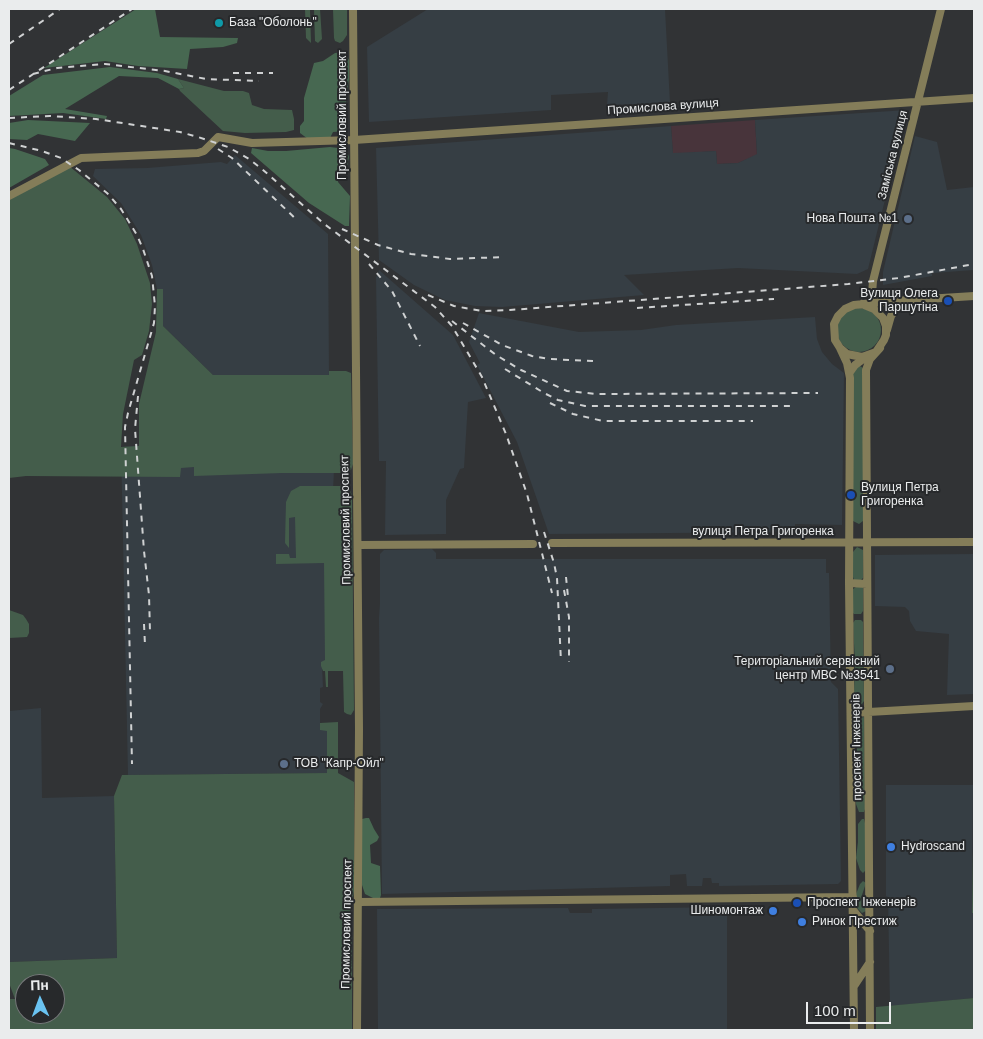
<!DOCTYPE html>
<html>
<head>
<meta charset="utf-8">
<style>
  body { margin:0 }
  #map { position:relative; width:983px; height:1039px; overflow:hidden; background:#313335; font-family:Arial,sans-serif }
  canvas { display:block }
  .frame { position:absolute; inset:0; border:10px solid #eaeced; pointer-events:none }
  .north { position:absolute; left:15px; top:974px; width:50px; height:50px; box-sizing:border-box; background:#27292b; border:1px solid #757779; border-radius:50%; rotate:358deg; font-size:14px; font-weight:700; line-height:20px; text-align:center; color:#eaeced }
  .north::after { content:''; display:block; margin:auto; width:18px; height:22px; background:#6ac3f1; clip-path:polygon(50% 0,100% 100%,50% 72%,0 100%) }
  .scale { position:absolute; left:806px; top:1002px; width:85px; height:22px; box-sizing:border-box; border:2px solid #eaeced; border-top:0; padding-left:6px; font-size:15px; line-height:18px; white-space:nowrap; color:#eaeced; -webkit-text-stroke:4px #27292b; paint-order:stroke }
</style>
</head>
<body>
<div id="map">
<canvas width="983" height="1039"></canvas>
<div class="frame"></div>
<div class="north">Пн</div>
<div class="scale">100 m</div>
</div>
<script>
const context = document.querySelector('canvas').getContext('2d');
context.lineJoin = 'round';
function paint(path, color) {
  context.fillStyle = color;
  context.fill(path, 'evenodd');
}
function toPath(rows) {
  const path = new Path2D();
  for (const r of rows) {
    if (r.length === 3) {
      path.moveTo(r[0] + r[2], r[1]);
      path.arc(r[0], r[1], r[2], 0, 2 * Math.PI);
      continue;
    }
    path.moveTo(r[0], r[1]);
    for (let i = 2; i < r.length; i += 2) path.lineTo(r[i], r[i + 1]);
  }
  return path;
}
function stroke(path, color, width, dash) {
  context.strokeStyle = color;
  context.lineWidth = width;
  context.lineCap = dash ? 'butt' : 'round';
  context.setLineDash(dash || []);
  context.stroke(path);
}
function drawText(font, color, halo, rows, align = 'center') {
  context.font = font + ' Arial,sans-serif';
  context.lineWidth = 4;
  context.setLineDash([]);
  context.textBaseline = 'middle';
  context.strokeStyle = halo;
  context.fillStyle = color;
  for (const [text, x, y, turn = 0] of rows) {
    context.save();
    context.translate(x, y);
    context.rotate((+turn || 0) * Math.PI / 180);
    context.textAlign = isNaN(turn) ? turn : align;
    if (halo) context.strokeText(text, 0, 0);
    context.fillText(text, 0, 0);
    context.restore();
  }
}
const commercial = toPath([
  [755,120,757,155,738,163,717,164,716,151,673,154,671,126]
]);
const built = toPath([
  [428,9,665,9,670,103,607,105,608,92,551,95,551,110,369,122,367,47],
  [907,110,868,269,857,274,738,268,624,275,644,295,502,307,475,306,445,300,414,285,379,260,376,148,671,126,673,153,716,151,717,164,738,163,757,154,755,120],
  [915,136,937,142,947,190,974,187,974,270,932,273,932,276,883,285,883,272],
  [235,155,328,234,329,375,213,375,163,326,163,289,157,289,152,265,141,235,121,203,93,176,95,169,147,168,221,162,227,164],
  [379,270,453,335,486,398,468,402,464,468,460,469,446,500,446,534,385,535,386,461,379,461,376,278],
  [479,313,579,332,641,330,676,325,815,317,817,339,822,352,832,364,844,373,842,525,795,524,795,532,549,534,517,442,477,365,480,363,469,342],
  [165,444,334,470,325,660,322,666,323,687,320,688,320,702,323,704,320,709,320,730,327,730,327,773,128,775,121,447],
  [432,549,436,553,436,559,826,559,826,573,829,573,831,682,838,689,841,881,838,884,719,886,719,883,712,883,711,878,703,878,702,886,687,886,686,874,670,875,670,886,382,894,379,618,380,603,380,554,384,550],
  [974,554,974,694,947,695,949,634,916,631,910,621,909,611,905,607,875,606,875,555],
  [41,708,42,798,114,796,117,958,9,962,9,711],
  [886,785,973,785,972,913,974,913,974,998,890,1006,888,897,886,896],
  [727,907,727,1030,378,1030,377,909,568,908,570,913,592,913,592,909]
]);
const green = toPath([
  [305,9,310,9,311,43,306,38],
  [314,9,320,9,322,39,318,43,315,41],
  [333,9,347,9,347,35,343,41,340,43,335,41,334,38],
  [178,79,224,91,243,91,249,93,252,105,264,109,292,110,294,119,294,130,286,132,245,133,223,131,180,91,179,89,184,88],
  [69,166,107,197,125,219,137,244,150,283,152,304,149,331,142,355,134,360,123,414,121,447,139,446,139,404,156,332,157,289,163,289,163,326,213,375,329,375,329,371,346,371,351,373,353,464,351,470,344,473,282,473,194,476,194,467,181,468,180,477,26,476,9,478,9,200],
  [859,330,22],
  [860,366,863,368,863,521,859,524,853,521,852,373,856,367],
  [300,486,341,486,350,491,352,495,354,710,351,715,347,714,344,712,343,671,328,671,328,687,326,687,325,671,323,671,321,666,321,662,325,660,324,563,276,564,276,554,289,554,290,558,296,558,295,517,289,518,289,548,285,543,286,502,291,491],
  [857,547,863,550,863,578,861,580,854,580,853,577,853,552],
  [856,587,863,587,863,611,861,614,854,614,853,613,853,589],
  [9,610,23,615,26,619,29,624,29,633,27,637,9,638],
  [855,620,861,620,863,622,864,701,862,704,859,705,855,702,854,693,855,663,853,623],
  [864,717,865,809,864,812,859,812,856,804,857,747,855,726,860,718],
  [338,722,338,773,354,782,354,892,350,911,352,938,352,1030,9,1030,9,999,15,999,9,983,9,962,117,958,114,796,122,775,327,773,327,731,320,730,320,723],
  [25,984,55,984,55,1014,25,1014],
  [862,819,864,819,865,823,865,871,863,873,860,870,856,858,858,842,858,824],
  [973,849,974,849,974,913,972,913],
  [863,881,866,883,861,898,865,906,866,911,862,913,857,908,856,894,860,884],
  [974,998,974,1030,876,1030,876,1007]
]);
const forest = toPath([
  [136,9,155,9,160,37,238,38,237,43,223,47,190,49,187,69,138,66,105,61,44,68],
  [344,52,349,60,349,79,346,99,347,125,345,131,333,132,330,138,308,139,300,133,300,126,304,121,304,98,314,63,323,61,335,53],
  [110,67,157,73,178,79,184,88,179,89,158,78,119,76,65,109,107,116,106,119,63,113,9,116,9,96,43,75],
  [28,120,90,123,75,141,38,134,27,140,9,139,9,123],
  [330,147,346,149,349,157,347,166,337,172,338,182,350,196,349,226,345,226,309,203,251,153,252,148,268,151,286,151],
  [9,148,15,149,45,159,49,165,9,188],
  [366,818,369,818,374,829,379,837,377,841,370,845,371,863,380,866,381,895,380,898,375,899,365,894,362,885,362,819]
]);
const minor = toPath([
  [353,9,359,729,357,1030],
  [9,196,81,158,198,153,204,151,218,137,252,143,354,140,974,98],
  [862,304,874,309,883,318,886,326,886,335,884,340,876,352,862,357,847,354,840,348,835,340,834,324,838,316,845,309,854,305,894,301,974,296],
  [871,307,873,281,941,9],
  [887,330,891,316,895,310,909,301],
  [840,348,847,363,850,378,849,583,854,1030],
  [850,372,855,365,866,357],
  [552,543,974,542],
  [358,545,533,544],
  [849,583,867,584],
  [851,713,974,706],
  [359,902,853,897],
  [853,910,870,931],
  [854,986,870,962],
  [870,1030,866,370,870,359,880,348]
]);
const rail = toPath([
  [9,44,60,9],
  [233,73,273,73],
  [33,74,57,68,105,64,165,71,206,79,259,81],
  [9,90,132,9],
  [9,118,50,116,96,119,180,132,198,137,228,147,249,159,262,169,323,223,435,307,452,326,482,377,506,434,527,494,552,593],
  [9,143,42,151,61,158,79,170,107,193,121,209,137,235,143,249,152,276,155,306,154,323,128,413,125,427,132,764],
  [218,149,232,158,298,221],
  [342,229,378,245,411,254,450,259,505,257],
  [369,264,392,291,420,346],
  [428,295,454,306,465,308,483,311,510,310,848,284,899,278,974,264],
  [637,308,774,299],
  [452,321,496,355,521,370,567,391,597,394,818,393],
  [463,323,502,345,532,356,549,359,593,361],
  [505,369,544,393,558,400,585,406,790,406],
  [138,396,135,429,144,551,149,595,150,632],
  [550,403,573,414,603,421,753,421],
  [544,532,554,563,557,578,561,662],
  [566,577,568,597],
  [564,590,569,617,569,662],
  [144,624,145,645]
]);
const markers = [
  [219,23,5,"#0f9aa8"],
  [908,219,5,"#5c6f8a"],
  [948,301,5,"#1a4fb4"],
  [851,495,5,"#1a4fb4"],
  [890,669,5,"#5c6f8a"],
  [284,764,5,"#5c6f8a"],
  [891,847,5,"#3f7fe0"],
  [797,903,5,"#1a4fb4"],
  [773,911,5,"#3f7fe0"],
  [802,922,5,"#3f7fe0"]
];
const poiNames = [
  ["База \"Оболонь\"",229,23],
  ["Нова Пошта №1",898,219,"right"],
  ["Вулиця Олега",938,294,"right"],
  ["Паршутіна",938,308,"right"],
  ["Вулиця Петра",861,488],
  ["Григоренка",861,502],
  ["Територіальний сервісний",880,662,"right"],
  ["центр МВС №3541",880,676,"right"],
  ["ТОВ \"Капр-Ойл\"",294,764],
  ["Hydroscand",901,847],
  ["Проспект Інженерів",807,903],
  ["Шиномонтаж",763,911,"right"],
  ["Ринок Престиж",812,922]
];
const streetNames = [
  ["Промислова вулиця",663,107,-4],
  ["Промисловий проспект",343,115,-90],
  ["Заміська вулиця",893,155,-76],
  ["Промисловий проспект",346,520,-91],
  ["вулиця Петра Григоренка",763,532],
  ["проспект Інженерів",857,747,-91],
  ["Промисловий проспект",347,924,-89]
];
paint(commercial, '#48343b');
paint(built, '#363e44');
paint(green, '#445d4b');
paint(forest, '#476851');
stroke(minor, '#847d59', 8);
stroke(rail, '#cfd1d2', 2, [6, 6]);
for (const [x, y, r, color] of markers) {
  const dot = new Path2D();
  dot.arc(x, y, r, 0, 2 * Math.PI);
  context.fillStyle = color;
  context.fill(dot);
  stroke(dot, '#27292b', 2);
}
drawText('12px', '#eaeced', '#27292b', poiNames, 'left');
drawText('12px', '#eaeced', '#27292b', streetNames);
</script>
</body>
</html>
